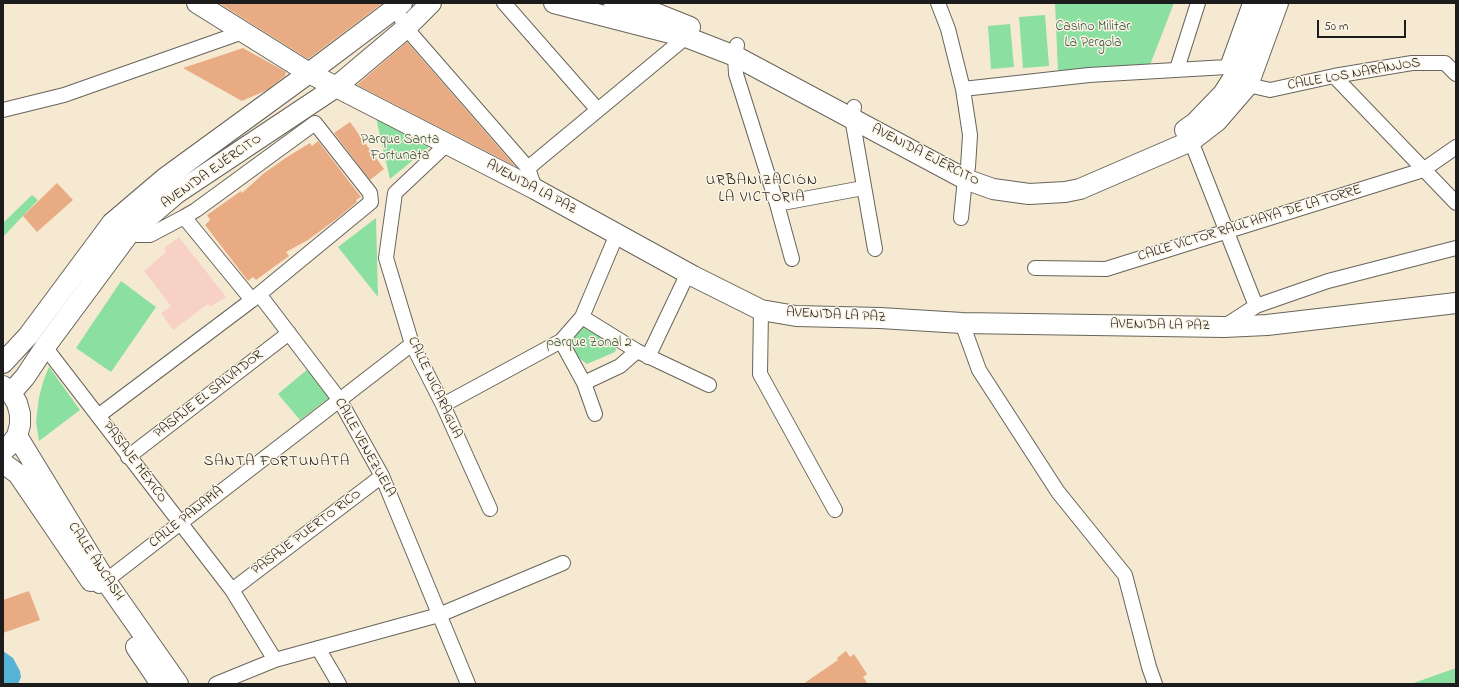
<!DOCTYPE html>
<html>
<head>
<meta charset="utf-8">
<style>
  body { margin:0 }
  #map { position:relative; width:1459px; height:687px; overflow:hidden; background:#f5ead1; font-family:"Indie Flower",sans-serif }
  canvas { display:block }
  .frame { position:absolute; inset:0; border:4px solid #1c1c1c; pointer-events:none }
  .scale { position:absolute; left:1317px; top:20px; width:89px; height:18px; box-sizing:border-box; border:2px solid #1c1c1c; border-top:0; padding-left:5px; font-size:12px; line-height:14px; white-space:nowrap; color:#1c1c1c; -webkit-text-stroke:3px #fcf5e5; paint-order:stroke }
</style>
</head>
<body>
<div id="map">
<canvas width="1459" height="687"></canvas>
<div class="frame"></div>
<div class="scale">50 m</div>
</div>
<script>
const context = document.querySelector('canvas').getContext('2d');
context.lineJoin = 'round';
function paint(path, color) {
  context.fillStyle = color;
  context.fill(path, 'evenodd');
}
function toPath(rows) {
  const path = new Path2D();
  for (const r of rows) {
    path.moveTo(r[0], r[1]);
    for (let i = 2; i < r.length; i += 2) path.lineTo(r[i], r[i + 1]);
  }
  return path;
}
function stroke(path, color, width, dash) {
  context.strokeStyle = color;
  context.lineWidth = width;
  context.lineCap = dash ? 'butt' : 'round';
  context.setLineDash(dash || []);
  context.stroke(path);
}
function drawText(font, color, halo, rows, align = 'center') {
  context.font = font + ' "Indie Flower",sans-serif';
  context.lineWidth = 3;
  context.setLineDash([]);
  context.textBaseline = 'middle';
  context.strokeStyle = halo;
  context.fillStyle = color;
  for (const [text, x, y, turn = 0] of rows) {
    context.save();
    context.translate(x, y);
    context.rotate((+turn || 0) * Math.PI / 180);
    context.textAlign = isNaN(turn) ? turn : align;
    if (halo) context.strokeText(text, 0, 0);
    context.fillText(text, 0, 0);
    context.restore();
  }
}
const built = toPath([
  [179,237,226,297,210,307,208,304,173,330,161,313,171,306,144,271,166,252,164,248]
]);
const green = toPath([
  [1055,3,1174,3,1150,65,1058,72],
  [1045,15,1049,66,1023,68,1019,17],
  [1010,24,1014,67,991,69,988,26],
  [376,116,429,147,390,179,378,127],
  [32,195,38,200,3,237,3,223],
  [376,218,378,297,338,247],
  [121,281,156,307,111,372,76,348],
  [579,322,619,340,615,352,587,364,573,354,565,338],
  [49,367,80,410,39,441,36,422,39,397,44,379],
  [309,368,330,397,300,420,278,394],
  [1456,668,1456,684,1411,684]
]);
const water = toPath([
  [3,651,13,658,20,671,21,677,18,684,3,684]
]);
const building = toPath([
  [219,3,383,3,308,59],
  [407,42,515,166,357,85],
  [243,48,286,72,285,76,267,90,242,101,183,68],
  [350,122,384,169,370,180,334,133],
  [318,141,361,197,356,200,357,202,335,220,308,240,286,252,289,256,256,280,253,277,248,281,205,225,210,220,207,215,241,191,242,193,263,174,287,157,310,143,312,146],
  [57,183,73,200,37,232,23,216],
  [29,591,40,620,3,633,3,600],
  [846,651,850,657,854,654,867,674,863,677,868,684,803,684,838,660,837,658]
]);
const street = toPath([
  [393,3,406,28,528,168,535,189],
  [504,3,597,109],
  [938,3,948,29,963,89,970,135,968,167,965,179,961,218],
  [737,45,735,56,736,74,777,204,792,259],
  [1227,67,1250,3],
  [1177,69,1198,3],
  [1334,76,1456,203],
  [963,89,1089,75,1227,67,1237,72,1248,85,1270,90,1334,76,1412,63,1445,63,1456,74],
  [854,107,852,118,875,249],
  [3,110,64,95,243,32],
  [1191,141,1256,306],
  [447,144,395,193,386,258,412,344,443,405,490,509],
  [528,168,686,37],
  [777,204,863,188],
  [125,233,128,235,150,235,184,217,252,300],
  [1035,268,1106,269,1423,170,1456,147],
  [259,294,339,399,382,476,468,684],
  [761,310,760,374,835,510],
  [582,317,637,351,709,385],
  [962,323,979,370,1058,492,1125,575,1149,667,1155,684],
  [1225,326,1256,306,1328,281,1456,248],
  [561,341,584,383,595,414],
  [45,347,232,590,275,660],
  [648,357,688,273],
  [584,383,620,366,637,351],
  [443,405,561,341,582,317,617,234],
  [98,416,252,300,371,202,370,193,315,123,196,210,184,217],
  [128,457,289,333],
  [99,586,412,344],
  [232,590,382,476],
  [318,648,339,684],
  [216,684,275,660,439,615,563,563]
]);
const secondary = toPath([
  [197,3,309,73,535,189,693,276,761,310,796,316,880,318,962,323,1224,327,1267,325,1456,303],
  [554,3,686,37,735,56,965,179,993,189,1029,194,1065,192,1080,189,1191,141,1217,121,1248,85,1278,3],
  [614,3,650,11,690,27],
  [1185,130,1195,123,1223,94,1237,72,1263,3],
  [3,363,28,336,112,223,165,178,309,73,402,3],
  [3,386,11,393,17,403,20,414,20,425,17,436,11,444,3,451],
  [11,393,25,377,45,347,128,235,177,193,336,87,406,28,431,3],
  [17,436,105,580,178,684],
  [3,463,18,474,91,581],
  [136,647,161,684]
]);
const parkNames = [
  ["Casino Militar",1093,28],
  ["La Pergola",1093,44],
  ["Parque Santa",400,141],
  ["Fortunata",400,157],
  ["parque Zonal 2",589,344]
];
const streetNames = [
  ["CALLE LOS NARANJOS",1354,75,-10],
  ["AVENIDA EJÉRCITO",925,156,27],
  ["AVENIDA EJÉRCITO",212,172,-35],
  ["AVENIDA LA PAZ",531,188,28],
  ["CALLE VÍCTOR RAÚL HAYA DE LA TORRE",1250,224,-17],
  ["AVENIDA LA PAZ",836,316,3],
  ["AVENIDA LA PAZ",1160,326,1],
  ["CALLE NICARAGUA",434,388,65],
  ["PASAJE EL SALVADOR",209,395,-38],
  ["CALLE VENEZUELA",364,448,61],
  ["PASAJE MÉXICO",134,463,53],
  ["CALLE PANAMÁ",187,518,-38],
  ["PASAJE PUERTO RICO",307,533,-37],
  ["CALLE ÁNCASH",95,562,57]
];
const neighbourhoodNames = [
  ["URBANIZACIÓN",762,182],
  ["LA VICTORIA",762,199],
  ["SANTA FORTUNATA",277,463]
];
paint(built, '#f7d1c6');
paint(green, '#8bdfa0');
paint(water, '#57b3d5');
paint(building, '#e9ab83');
stroke(street, '#68645b', 16);
stroke(secondary, '#68645b', 22);
stroke(street, '#fff', 14);
stroke(secondary, '#fff', 20);
drawText('14px', '#3d5644', '#fcf5e5', parkNames);
drawText('14px', '#1c1c1c', '#fcf5e5', streetNames);
context.letterSpacing = '1px';
drawText('15px', '#1c1c1c', '#fcf5e5', neighbourhoodNames);
context.letterSpacing = '0px';
</script>
</body>
</html>
